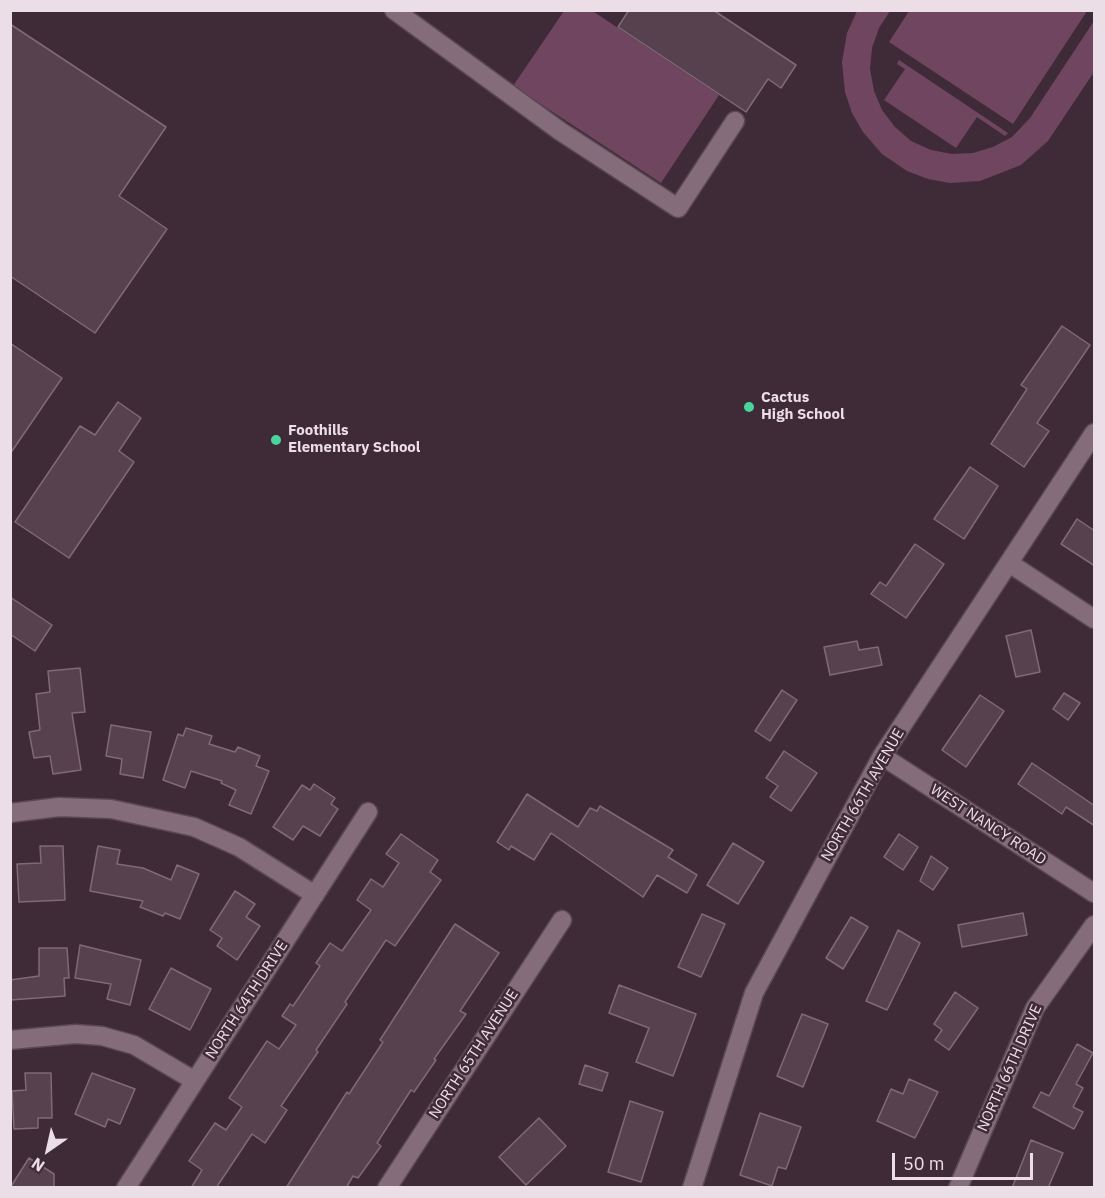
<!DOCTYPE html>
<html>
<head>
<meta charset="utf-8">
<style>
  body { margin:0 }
  #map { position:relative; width:1105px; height:1198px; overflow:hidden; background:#3f2b37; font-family:"IBM Plex Sans",sans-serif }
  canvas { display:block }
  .frame { position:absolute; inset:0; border:12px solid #ecdee6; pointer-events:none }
  .north { position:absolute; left:18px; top:1120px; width:60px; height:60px; -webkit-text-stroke:4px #3f2b37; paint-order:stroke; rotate:214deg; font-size:16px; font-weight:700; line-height:24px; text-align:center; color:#ecdee6 }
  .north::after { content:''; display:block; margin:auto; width:21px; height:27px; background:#ecdee6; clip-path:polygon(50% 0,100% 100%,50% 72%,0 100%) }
  .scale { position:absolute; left:892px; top:1153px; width:141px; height:27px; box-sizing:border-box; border:3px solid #ecdee6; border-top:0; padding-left:8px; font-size:18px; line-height:21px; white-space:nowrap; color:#ecdee6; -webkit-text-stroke:4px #3f2b37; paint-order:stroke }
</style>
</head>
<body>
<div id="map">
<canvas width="1105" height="1198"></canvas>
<div class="frame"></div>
<div class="north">N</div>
<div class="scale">50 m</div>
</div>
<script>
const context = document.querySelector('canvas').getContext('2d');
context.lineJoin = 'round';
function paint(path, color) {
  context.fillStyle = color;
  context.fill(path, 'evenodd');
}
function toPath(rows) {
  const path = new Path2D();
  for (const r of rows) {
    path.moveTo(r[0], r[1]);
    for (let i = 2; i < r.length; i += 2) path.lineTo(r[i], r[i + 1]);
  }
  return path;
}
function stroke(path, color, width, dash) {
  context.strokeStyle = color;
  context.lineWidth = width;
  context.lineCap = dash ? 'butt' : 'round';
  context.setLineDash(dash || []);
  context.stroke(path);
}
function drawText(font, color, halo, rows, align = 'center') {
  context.font = font + ' "IBM Plex Sans",sans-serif';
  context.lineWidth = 5;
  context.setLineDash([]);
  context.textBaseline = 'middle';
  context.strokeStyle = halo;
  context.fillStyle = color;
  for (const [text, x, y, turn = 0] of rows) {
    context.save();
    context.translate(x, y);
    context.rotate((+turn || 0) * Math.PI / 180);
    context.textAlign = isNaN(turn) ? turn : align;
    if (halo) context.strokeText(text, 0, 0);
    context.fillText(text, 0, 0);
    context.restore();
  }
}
const green = toPath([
  [591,10,719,95,661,183,513,86,564,11],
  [857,11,890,11,879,28,872,48,870,69,874,91,882,110,895,127,911,141,931,150,952,154,973,153,993,147,1012,137,1030,118,1094,21,1094,72,1048,141,1021,165,980,181,950,183,928,179,907,171,882,154,863,132,852,113,845,92,842,62,847,33],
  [909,11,909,10,1087,11,1013,124,889,42],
  [899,60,1008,133,1005,136,977,117,956,148,884,100,905,69,897,64]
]);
const building = toPath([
  [629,10,713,10,796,65,781,88,768,79,746,112,618,27,629,10],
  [10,24,166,127,119,196,167,229,95,333,10,276,10,24],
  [1062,326,1090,345,1037,423,1049,431,1024,467,991,444,1027,389,1021,385,1062,326],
  [10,343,62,378,10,454,10,343],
  [118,402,141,418,119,451,134,462,69,558,15,522,80,426,95,435,118,402],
  [970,467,998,486,964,539,934,519,970,467],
  [1077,519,1095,531,1095,566,1061,544,1077,519],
  [915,544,944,564,906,618,871,594,880,582,886,586,915,544],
  [10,597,52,625,35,651,10,634,10,597],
  [1031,630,1040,672,1016,677,1006,636,1031,630],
  [857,641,859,650,878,647,882,665,830,675,824,647,857,641],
  [80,668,85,712,72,713,81,770,53,774,50,756,34,758,29,732,40,730,36,694,50,692,48,671,80,668],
  [782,690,797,700,770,741,755,731,782,690],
  [1064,693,1080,703,1068,720,1053,709,1064,693],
  [980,695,1004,711,966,767,942,750,980,695],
  [111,725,151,732,143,778,120,774,122,759,106,756,111,725],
  [186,728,212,736,209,744,235,752,238,747,260,756,256,766,269,771,251,814,229,805,236,790,221,783,222,781,191,771,185,788,163,780,178,734,183,736,186,728],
  [784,751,817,773,791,811,770,797,778,786,766,778,784,751],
  [1032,763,1095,806,1095,826,1066,807,1062,814,1018,784,1032,763],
  [314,784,335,798,331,804,338,809,320,836,303,826,293,840,273,827,302,785,310,790,314,784],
  [527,794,578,827,590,808,597,811,600,806,673,850,668,857,697,875,687,893,657,875,643,897,551,833,534,860,511,846,509,850,497,842,527,794],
  [401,834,438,860,430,872,441,880,395,946,386,940,345,1002,347,1004,316,1050,318,1052,281,1106,287,1110,265,1143,252,1134,216,1188,191,1188,202,1170,189,1161,215,1123,226,1130,242,1107,229,1098,267,1041,279,1049,296,1025,282,1016,290,1004,293,1006,320,966,316,963,330,943,342,951,371,910,357,900,371,879,383,887,399,863,386,854,401,834],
  [899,834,918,847,903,870,884,857,899,834],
  [733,843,764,862,738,904,707,885,733,843],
  [40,846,63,846,65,900,19,902,17,864,41,863,40,846],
  [98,846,120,850,117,864,143,868,171,880,177,865,199,874,180,919,165,913,163,916,140,907,143,901,90,891,98,846],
  [931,856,948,868,933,890,920,881,931,856],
  [235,891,255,904,246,917,260,926,237,960,217,946,222,938,210,930,235,891],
  [1023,913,1027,935,962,947,958,925,1023,913],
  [702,914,725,924,701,977,678,967,702,914],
  [851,917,868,927,843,969,826,958,851,917],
  [455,924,499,953,460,1011,466,1014,434,1059,436,1060,414,1092,411,1090,377,1143,381,1146,358,1178,353,1176,346,1188,286,1188,347,1092,349,1094,383,1042,380,1040,455,924],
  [898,930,920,943,887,1010,866,1001,898,930],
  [80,945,141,960,130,1005,107,999,111,984,75,978,80,945],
  [39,948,67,948,69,978,64,978,65,996,10,1000,10,980,39,976,39,948],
  [171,968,211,989,190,1030,149,1009,171,968],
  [619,985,696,1014,673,1076,636,1062,649,1028,609,1013,619,985],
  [955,992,978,1008,949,1050,935,1040,942,1030,934,1024,955,992],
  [802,1014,828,1024,803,1087,777,1076,802,1014],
  [1077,1044,1093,1053,1076,1084,1083,1088,1073,1107,1083,1112,1074,1129,1033,1107,1041,1092,1049,1096,1077,1044],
  [585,1065,608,1073,602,1091,579,1084,585,1065],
  [25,1073,51,1073,52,1118,38,1118,38,1128,14,1129,12,1091,26,1090,25,1073],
  [92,1073,135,1089,120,1124,108,1119,105,1127,75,1114,92,1073],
  [909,1079,938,1092,915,1138,877,1121,891,1089,903,1094,909,1079],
  [630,1101,663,1112,641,1182,608,1172,630,1101],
  [760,1113,801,1127,786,1169,778,1167,772,1186,740,1175,760,1113],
  [539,1118,566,1146,526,1185,499,1157,539,1118],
  [1031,1140,1063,1153,1048,1188,1012,1188,1031,1140],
  [29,1158,54,1174,54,1188,10,1188,29,1158]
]);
const minor = toPath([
  [394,10,560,131,678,208,735,121],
  [1009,563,1094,619],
  [882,756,1094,893],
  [10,813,59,807,111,809,194,827,239,847,315,895],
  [10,1040,76,1034,102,1036,134,1045,195,1081],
  [126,1188,368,812],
  [387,1188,562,920],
  [692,1188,754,993,882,756,1094,433],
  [958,1188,1035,1008,1094,925]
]);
const markers = [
  [749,407,6,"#49d49c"],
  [276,440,6,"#49d49c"]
];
const poiNames = [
  ["Cactus",761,398],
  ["High School",761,415],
  ["Foothills",288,431],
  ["Elementary School",288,448]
];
const streetNames = [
  ["NORTH 66TH AVENUE",863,795,-60],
  ["WEST NANCY ROAD",988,825,33],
  ["NORTH 64TH DRIVE",247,1000,-57],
  ["NORTH 65TH AVENUE",474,1054,-57],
  ["NORTH 66TH DRIVE",1010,1068,-66]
];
paint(green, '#704560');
paint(building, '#57414e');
stroke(building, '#816977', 1.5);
stroke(minor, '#594852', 21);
stroke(minor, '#846c7a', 18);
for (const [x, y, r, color] of markers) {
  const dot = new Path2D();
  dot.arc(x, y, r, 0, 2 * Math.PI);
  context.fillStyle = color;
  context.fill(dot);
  stroke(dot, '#3f2b37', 2);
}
drawText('bold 15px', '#ecdee6', '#3f2b37', poiNames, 'left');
drawText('15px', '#ecdee6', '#3f2b37', streetNames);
</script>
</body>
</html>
